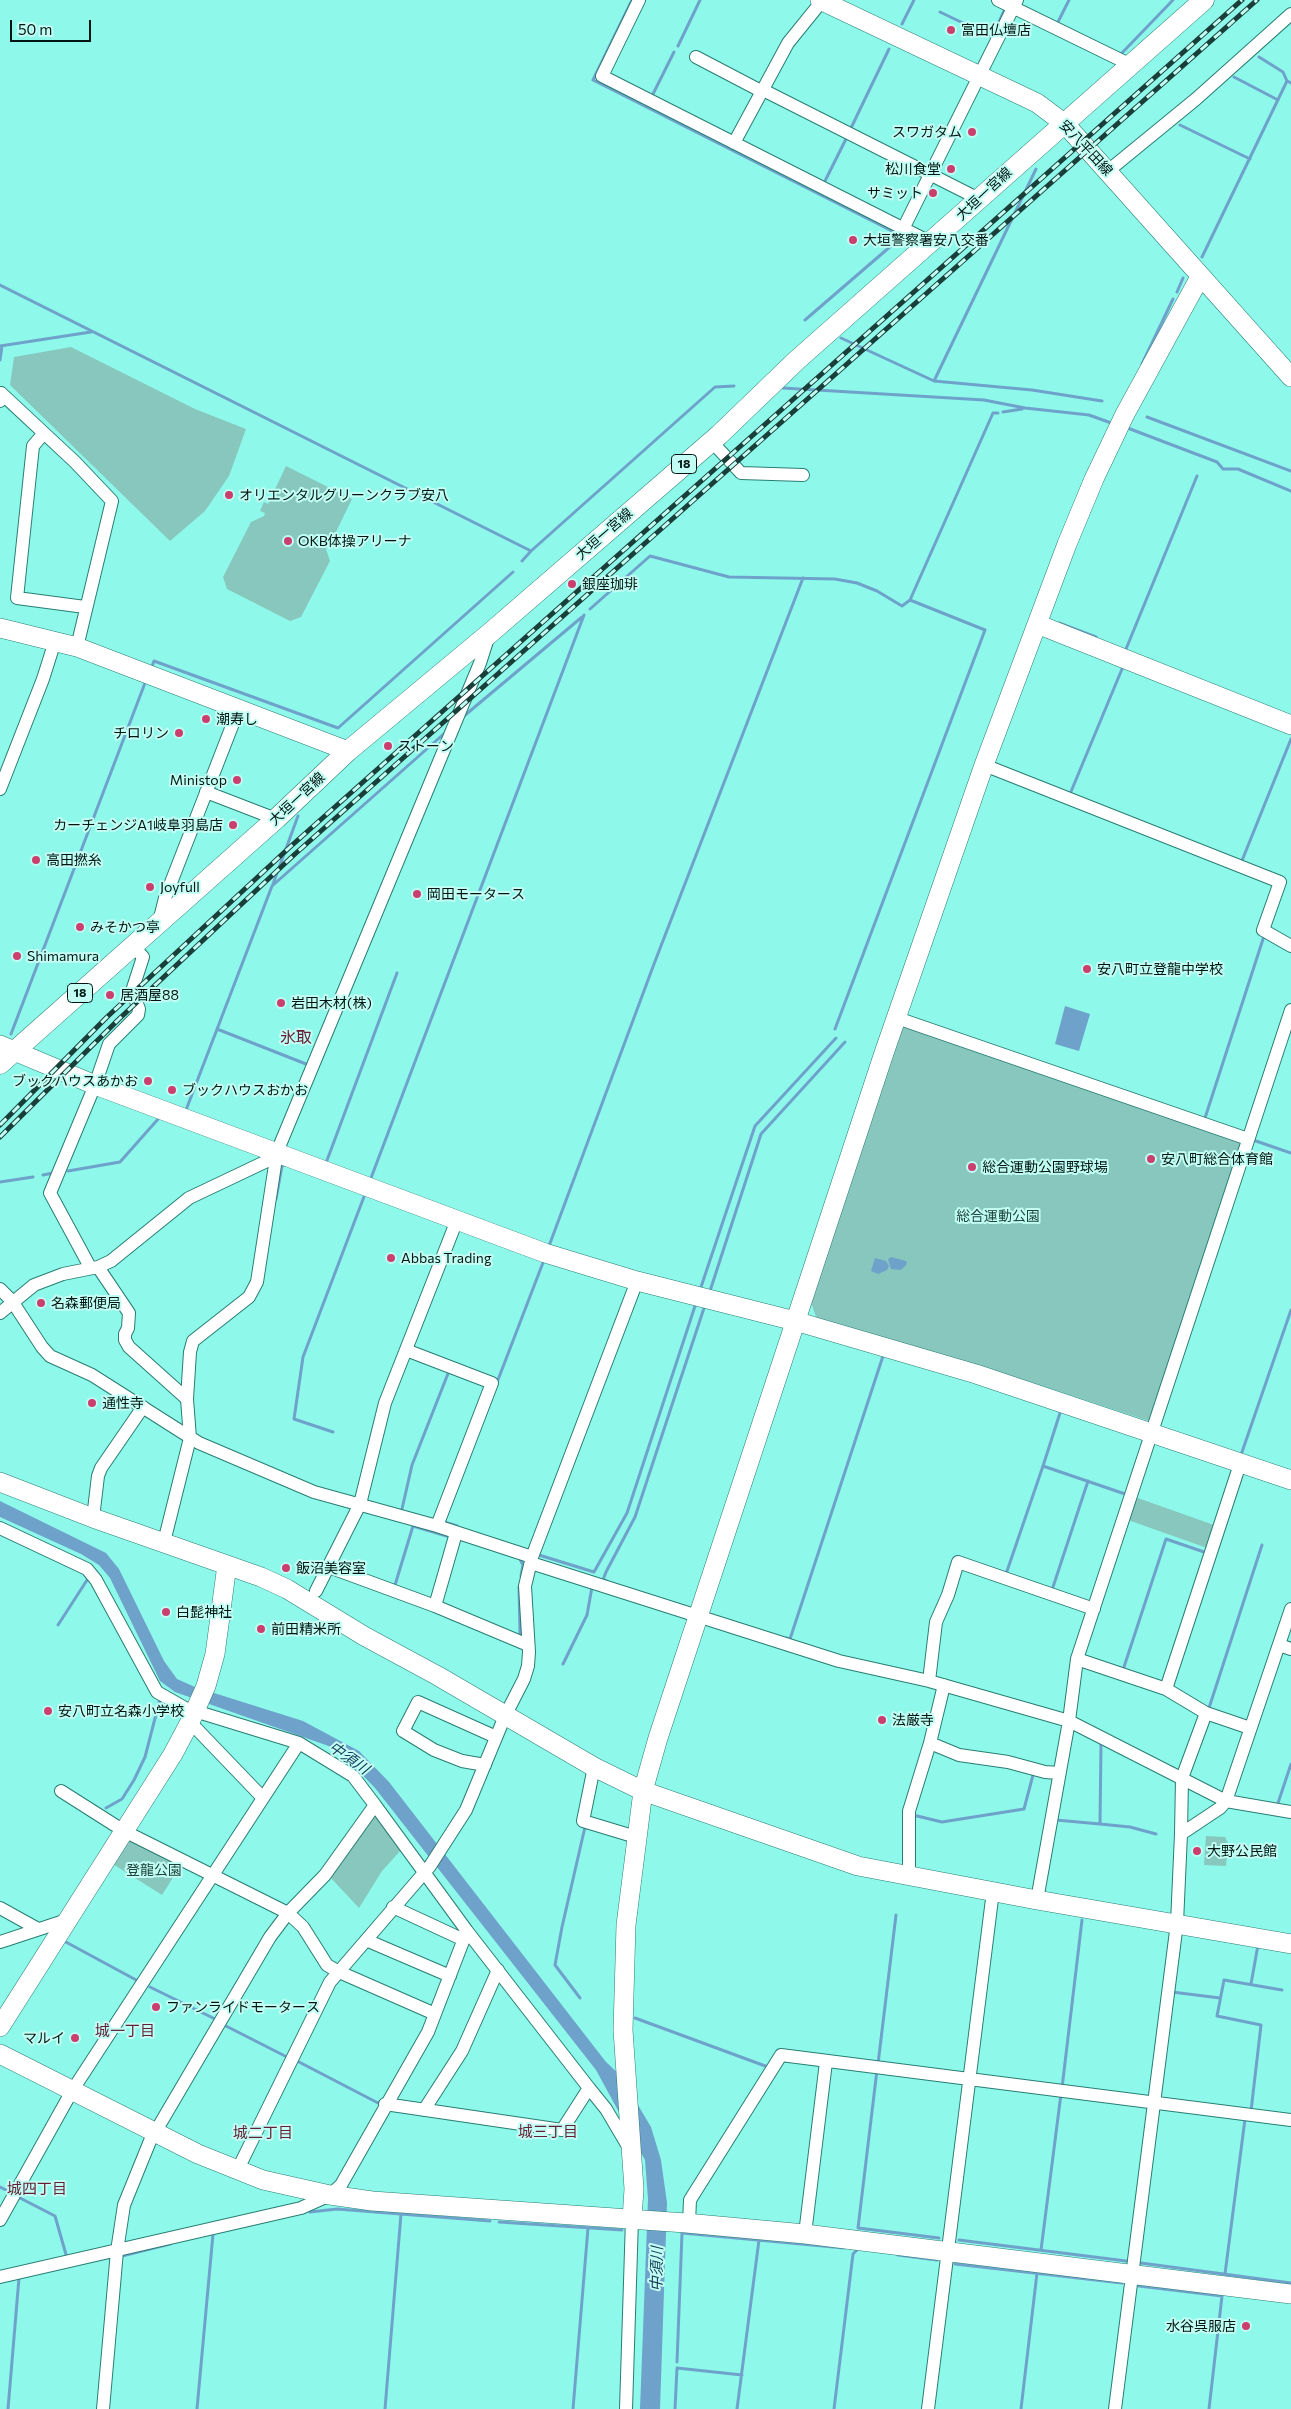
<!DOCTYPE html>
<html>
<head>
<meta charset="utf-8">
<style>
  body { margin:0 }
  #map { position:relative; width:1291px; height:2409px; overflow:hidden; background:#8ef9ea; font-family:Commissioner,sans-serif }
  canvas { display:block }
  .scale { position:absolute; left:10px; top:20px; width:81px; height:22px; box-sizing:border-box; border:2px solid #011613; border-top:0; padding-left:6px; font-size:15px; line-height:18px; white-space:nowrap; color:#011613; -webkit-text-stroke:4px #c2fef4; paint-order:stroke }
</style>
</head>
<body>
<div id="map">
<canvas width="1291" height="2409"></canvas>
<div class="scale">50 m</div>
</div>
<script>
const context = document.querySelector('canvas').getContext('2d');
context.lineJoin = 'round';
function paint(path, color) {
  context.fillStyle = color;
  context.fill(path, 'evenodd');
}
function toPath(rows) {
  const path = new Path2D();
  for (const r of rows) {
    path.moveTo(r[0], r[1]);
    for (let i = 2; i < r.length; i += 2) path.lineTo(r[i], r[i + 1]);
  }
  return path;
}
function stroke(path, color, width, dash) {
  context.strokeStyle = color;
  context.lineWidth = width;
  context.lineCap = dash ? 'butt' : 'round';
  context.setLineDash(dash || []);
  context.stroke(path);
}
function drawText(font, color, halo, rows, align = 'center') {
  context.font = font + ' Commissioner,"Noto Sans JP",sans-serif';
  context.lineWidth = 4;
  context.setLineDash([]);
  context.textBaseline = 'middle';
  context.strokeStyle = halo;
  context.fillStyle = color;
  for (const [text, x, y, turn = 0] of rows) {
    context.save();
    context.translate(x, y);
    context.rotate((+turn || 0) * Math.PI / 180);
    context.textAlign = isNaN(turn) ? turn : align;
    if (halo) context.strokeText(text, 0, 0);
    context.fillText(text, 0, 0);
    context.restore();
  }
}
const green = toPath([
  [71,347,195,409,246,429,229,476,205,511,170,541,10,385,14,357],
  [286,466,352,499,334,536,337,538,332,546,328,544,326,549,330,561,301,617,290,621,227,589,223,577,251,522,264,516,265,513,260,511,264,502,268,504],
  [903,1027,1243,1139,1149,1421,979,1365,817,1320,811,1302],
  [1135,1497,1214,1525,1207,1548,1128,1520],
  [373,1812,402,1849,382,1871,359,1908,329,1876],
  [125,1834,181,1865,162,1895,108,1861],
  [1206,1836,1225,1837,1228,1843,1226,1866,1204,1865]
]);
const water = toPath([
  [1065,1006,1090,1014,1079,1051,1055,1044],
  [891,1257,906,1261,907,1264,901,1270,891,1269,888,1259],
  [875,1258,886,1261,889,1266,887,1270,878,1274,871,1271],
  [0,1501,106,1553,119,1569,164,1661,177,1679,195,1687,303,1721,359,1751,389,1782,606,2062,620,2075,651,2127,661,2160,667,2203,660,2409,640,2409,648,2199,645,2160,596,2070,375,1788,337,1749,175,1692,160,1681,110,1578,99,1565,81,1554,0,1517]
]);
const stream = toPath([
  [632,0,593,80,898,234,899,239,805,320],
  [940,12,992,37,1005,9],
  [902,24,914,0],
  [1057,24,1069,0],
  [678,46,700,0],
  [1120,55,1173,0],
  [1259,57,1283,72,1287,81],
  [1234,77,1278,100],
  [653,94,674,52],
  [1180,125,1250,159],
  [851,128,889,49],
  [825,181,847,137],
  [1202,257,1287,81,1291,83],
  [0,285,531,551,715,387,734,386],
  [1177,292,1183,278],
  [841,338,934,381,1032,390,1102,401],
  [0,346,91,332],
  [0,360,2,346],
  [1142,364,1173,299],
  [934,381,1036,169],
  [783,388,984,400,1025,408,1089,415,1114,424],
  [1003,412,1022,409],
  [1147,417,1291,471],
  [1125,427,1217,462,1223,469,1238,469,1291,491],
  [522,561,531,551],
  [590,609,650,556,729,577,835,579,857,583,877,591,902,606,910,600,993,413,998,413],
  [1059,623,1096,637],
  [1126,649,1197,476],
  [151,669,154,661,338,728,513,572],
  [464,716,582,617],
  [1070,794,1122,669],
  [1241,863,1291,739],
  [273,884,298,816],
  [217,1029,306,1064],
  [835,1029,985,630,910,600],
  [11,1034,145,683],
  [186,1110,272,886,446,732],
  [1205,1118,1264,936],
  [1253,1140,1291,1153],
  [326,1163,397,973],
  [68,1171,120,1162,159,1118],
  [43,1175,53,1173],
  [371,1178,584,615],
  [0,1182,33,1177],
  [276,1199,282,1166,286,1165],
  [549,1246,654,964,803,578],
  [700,1290,755,1126,836,1038],
  [710,1291,761,1134,845,1042],
  [496,1385,544,1260],
  [333,1432,294,1419,303,1357,365,1194],
  [1241,1455,1291,1310],
  [1043,1466,1060,1413],
  [402,1509,412,1465,449,1371],
  [445,1519,444,1522,457,1526],
  [539,1555,594,1572,627,1513,696,1303],
  [520,1559,523,1565,521,1576],
  [1004,1573,1006,1574,1043,1466,1128,1495],
  [607,1581,603,1580,606,1572,635,1517,705,1305],
  [395,1585,413,1526,450,1537],
  [519,1587,520,1634],
  [1052,1590,1088,1481],
  [58,1625,89,1577],
  [786,1638,790,1639,883,1356],
  [563,1664,587,1615,592,1587],
  [1123,1670,1166,1539,1207,1553],
  [1209,1708,1262,1545],
  [1278,1803,1291,1764],
  [106,1808,122,1799,134,1780,145,1757,160,1699],
  [913,1815,942,1822,1024,1809,1033,1775],
  [1056,1820,1100,1824,1101,1744],
  [1100,1824,1130,1827,1156,1834],
  [64,1941,138,1981],
  [1251,1984,1258,1945],
  [150,1987,215,2019],
  [1172,1992,1220,1998],
  [580,1998,555,1965,562,1927,585,1827,587,1828],
  [635,2018,768,2067],
  [224,2025,287,2057],
  [299,2062,380,2104],
  [878,2064,896,1915],
  [877,2070,858,2228,939,2238],
  [1062,2088,1082,1920],
  [1251,2111,1261,2025,1217,2016,1224,1980,1282,1990],
  [0,2187,8,2191],
  [20,2198,55,2216,67,2258],
  [310,2212,337,2209,490,2221],
  [499,2222,622,2230],
  [959,2240,1126,2261],
  [1041,2250,1061,2094],
  [898,2255,937,2260],
  [122,2256,170,2244],
  [1141,2263,1291,2283],
  [955,2264,1122,2283],
  [1225,2274,1245,2119],
  [1139,2286,1222,2296,1209,2409],
  [677,2362,682,2233,844,2248],
  [8,2409,19,2278],
  [197,2409,213,2234],
  [385,2409,401,2214],
  [573,2409,588,2228],
  [675,2409,677,2368,742,2375],
  [737,2409,759,2240],
  [834,2409,853,2254,857,2250],
  [1021,2409,1037,2273]
]);
const street = toPath([
  [639,0,602,76,932,243],
  [998,0,1131,65],
  [696,57,761,91],
  [763,90,979,199],
  [734,143,788,43,822,1],
  [1108,171,1196,99,1291,14],
  [904,227,1017,0],
  [0,401,1,393,75,462,112,501,77,647],
  [44,433,33,446,17,598,85,607],
  [711,441,741,473,803,475],
  [984,765,1280,882,1263,930,1291,946],
  [0,789,43,679,55,641],
  [206,792,276,819],
  [159,922,165,898,239,708],
  [897,1018,1248,1139],
  [90,1267,50,1193,95,1085,109,1044,138,1015,139,1009,132,991,143,957,133,946],
  [98,1267,129,1313,128,1328,125,1334,125,1340,129,1347,187,1399],
  [0,1289,12,1301,42,1347,50,1356,92,1375,199,1443,314,1492,437,1526,532,1557],
  [0,1313,34,1285,63,1274,98,1267,111,1261,189,1198,269,1160,277,1152],
  [406,1350,492,1383,437,1526],
  [93,1518,98,1476,101,1468,143,1407],
  [0,1528,87,1569,96,1580,157,1692,185,1708,299,1743,353,1776,375,1805,325,1875,288,1913,270,1937,150,2141,124,2205,117,2251,103,2409],
  [164,1542,190,1438,187,1399,190,1352,193,1341,249,1297,257,1282,277,1152,480,663,489,635],
  [531,1563,839,1661,929,1681,1069,1721,1226,1801,1291,1812],
  [329,1567,435,1606,456,1533],
  [316,1591,360,1504,385,1403,457,1220],
  [435,1606,528,1645],
  [1279,1645,1291,1649],
  [1077,1659,1166,1689,1206,1713,1182,1778,1181,1834],
  [929,1681,936,1622,948,1595,958,1562,1094,1609],
  [1166,1689,1240,1464],
  [1206,1713,1250,1728],
  [190,1722,263,1798],
  [930,1743,959,1755,1008,1762,1045,1772,1059,1773],
  [485,1765,462,1761,434,1750,403,1731,418,1702,496,1737],
  [594,1767,583,1821,636,1837],
  [61,1791,124,1831,288,1913,303,1927,327,1965,337,1971,435,2014],
  [375,1805,467,1931,589,2088,562,2130,385,2104],
  [909,1875,909,1811,930,1743,944,1685],
  [1037,1900,1069,1721,1077,1659,1291,1010],
  [393,1907,464,1940],
  [0,1908,38,1929],
  [366,1940,450,1976],
  [0,1942,67,1920],
  [589,2088,606,2109,629,2148],
  [424,2110,462,2051,498,1970],
  [237,2171,330,1982,430,1866,466,1810,505,1716,524,1679,528,1666,529,1652,525,1586,532,1557,637,1281],
  [0,2220,72,2091,299,1743],
  [689,2223,690,2200,781,2055,1291,2120],
  [805,2234,826,2062],
  [0,2277,301,2208,330,2195,341,2185,428,2032,467,1931],
  [626,2409,632,2219],
  [928,2409,993,1891],
  [1115,2409,1177,1923,1181,1834,1220,1808,1226,1801,1291,1609]
]);
const secondary = toPath([
  [820,0,1037,103,1065,124,1291,377],
  [1037,624,1291,725],
  [0,628,77,647,348,751],
  [0,1045,95,1085,545,1253,637,1281,795,1321,976,1374,1291,1480],
  [0,1482,93,1518,261,1577,287,1589,364,1636,438,1676,594,1767,643,1791,858,1866,1037,1900,1291,1944],
  [0,2027,173,1754,190,1722,206,1686,215,1654,227,1565],
  [0,2054,198,2154,263,2180,330,2195,372,2201,686,2223,805,2234,1291,2294],
  [632,2219,634,2189,623,2030,626,1925,643,1791,658,1738,884,1053,984,765,1067,544,1094,479,1125,414,1200,277]
]);
const primary = toPath([
  [0,1064,276,819,348,751,490,633,719,435,797,360,1204,0]
]);
const rail = toPath([
  [0,1125,107,1017,290,847,1242,0],
  [0,1137,119,1019,295,854,1257,0]
]);
const markers = [
  [951,30,5,"#cb3f6f"],
  [972,132,5,"#cb3f6f"],
  [951,169,5,"#cb3f6f"],
  [933,193,5,"#cb3f6f"],
  [853,240,5,"#cb3f6f"],
  [229,495,5,"#cb3f6f"],
  [288,541,5,"#cb3f6f"],
  [572,584,5,"#cb3f6f"],
  [206,719,5,"#cb3f6f"],
  [179,733,5,"#cb3f6f"],
  [388,746,5,"#cb3f6f"],
  [237,780,5,"#cb3f6f"],
  [233,825,5,"#cb3f6f"],
  [36,860,5,"#cb3f6f"],
  [150,887,5,"#cb3f6f"],
  [417,894,5,"#cb3f6f"],
  [80,927,5,"#cb3f6f"],
  [17,956,5,"#cb3f6f"],
  [1087,969,5,"#cb3f6f"],
  [110,995,5,"#cb3f6f"],
  [281,1003,5,"#cb3f6f"],
  [148,1081,5,"#cb3f6f"],
  [172,1090,5,"#cb3f6f"],
  [1151,1159,5,"#cb3f6f"],
  [972,1167,5,"#cb3f6f"],
  [391,1258,5,"#cb3f6f"],
  [41,1303,5,"#cb3f6f"],
  [92,1403,5,"#cb3f6f"],
  [286,1568,5,"#cb3f6f"],
  [166,1612,5,"#cb3f6f"],
  [261,1629,5,"#cb3f6f"],
  [48,1711,5,"#cb3f6f"],
  [882,1720,5,"#cb3f6f"],
  [1197,1851,5,"#cb3f6f"],
  [156,2007,5,"#cb3f6f"],
  [75,2038,5,"#cb3f6f"],
  [1246,2326,5,"#cb3f6f"]
];
const shields = [
  [684,464,25],
  [80,993,25]
];
const shieldNames = [
  ["18",684,464],
  ["18",80,993]
];
const poiNames = [
  ["富田仏壇店",961,30],
  ["スワガタム",962,132,"right"],
  ["松川食堂",941,169,"right"],
  ["サミット",923,193,"right"],
  ["大垣警察署安八交番",863,240],
  ["オリエンタルグリーンクラブ安八",239,495],
  ["OKB体操アリーナ",298,541],
  ["銀座珈琲",582,584],
  ["潮寿し",216,719],
  ["チロリン",169,733,"right"],
  ["ストーン",398,746],
  ["Ministop",227,780,"right"],
  ["カーチェンジA1岐阜羽島店",223,825,"right"],
  ["高田撚糸",46,860],
  ["Joyfull",160,887],
  ["岡田モータース",427,894],
  ["みそかつ亭",90,927],
  ["Shimamura",27,956],
  ["安八町立登龍中学校",1097,969],
  ["居酒屋88",120,995],
  ["岩田木材(株)",291,1003],
  ["ブックハウスあかお",138,1081,"right"],
  ["ブックハウスおかお",182,1090],
  ["安八町総合体育館",1161,1159],
  ["総合運動公園野球場",982,1167],
  ["Abbas Trading",401,1258],
  ["名森郵便局",51,1303],
  ["通性寺",102,1403],
  ["飯沼美容室",296,1568],
  ["白髭神社",176,1612],
  ["前田精米所",271,1629],
  ["安八町立名森小学校",58,1711],
  ["法厳寺",892,1720],
  ["大野公民館",1207,1851],
  ["ファンライドモータース",166,2007],
  ["マルイ",65,2038,"right"],
  ["水谷呉服店",1236,2326,"right"]
];
const streetNames = [
  ["安八平田線",1086,148,47],
  ["大垣一宮線",984,194,-43],
  ["大垣一宮線",604,534,-41],
  ["大垣一宮線",297,799,-43]
];
const parkNames = [
  ["総合運動公園",998,1216],
  ["登龍公園",154,1870]
];
const waterNames = [
  ["中須川",349,1758,35],
  ["中須川",657,2269,-89]
];
const neighbourhoodNames = [
  ["城一丁目",125,2031],
  ["城三丁目",548,2132],
  ["城二丁目",263,2133],
  ["城四丁目",37,2189]
];
const quarterNames = [
  ["氷取",296,1038]
];
paint(green, '#87c7bd');
paint(water, '#6fa2cb');
stroke(stream, '#6fa2cb', 3);
stroke(street, '#287e73', 14);
stroke(secondary, '#287e73', 20);
stroke(primary, '#287e73', 21);
stroke(street, '#fff', 12);
stroke(secondary, '#fff', 19);
stroke(primary, '#fff', 20);
stroke(rail, '#1a3e39', 5);
stroke(rail, '#c2fef4', 3, [9]);
for (const [x, y, r, color] of markers) {
  const dot = new Path2D();
  dot.arc(x, y, r, 0, 2 * Math.PI);
  context.fillStyle = color;
  context.fill(dot);
  stroke(dot, '#c2fef4', 2);
}
for (const [x, y, w] of shields) {
  const box = new Path2D();
  box.roundRect(x - w / 2, y - 9.5, w, 19, 4);
  context.fillStyle = '#c2fef4';
  context.fill(box);
  stroke(box, '#011613', 1);
}
drawText('bold 12px', '#011613', null, shieldNames);
drawText('14px', '#011613', '#c2fef4', poiNames, 'left');
drawText('14px', '#011613', '#c2fef4', streetNames);
drawText('14px', '#1e443f', '#c2fef4', parkNames);
drawText('italic 15px', '#143b58', '#c2fef4', waterNames);
drawText('15px', '#631f35', '#c2fef4', neighbourhoodNames);
drawText('16px', '#631f35', '#c2fef4', quarterNames);
</script>
</body>
</html>
